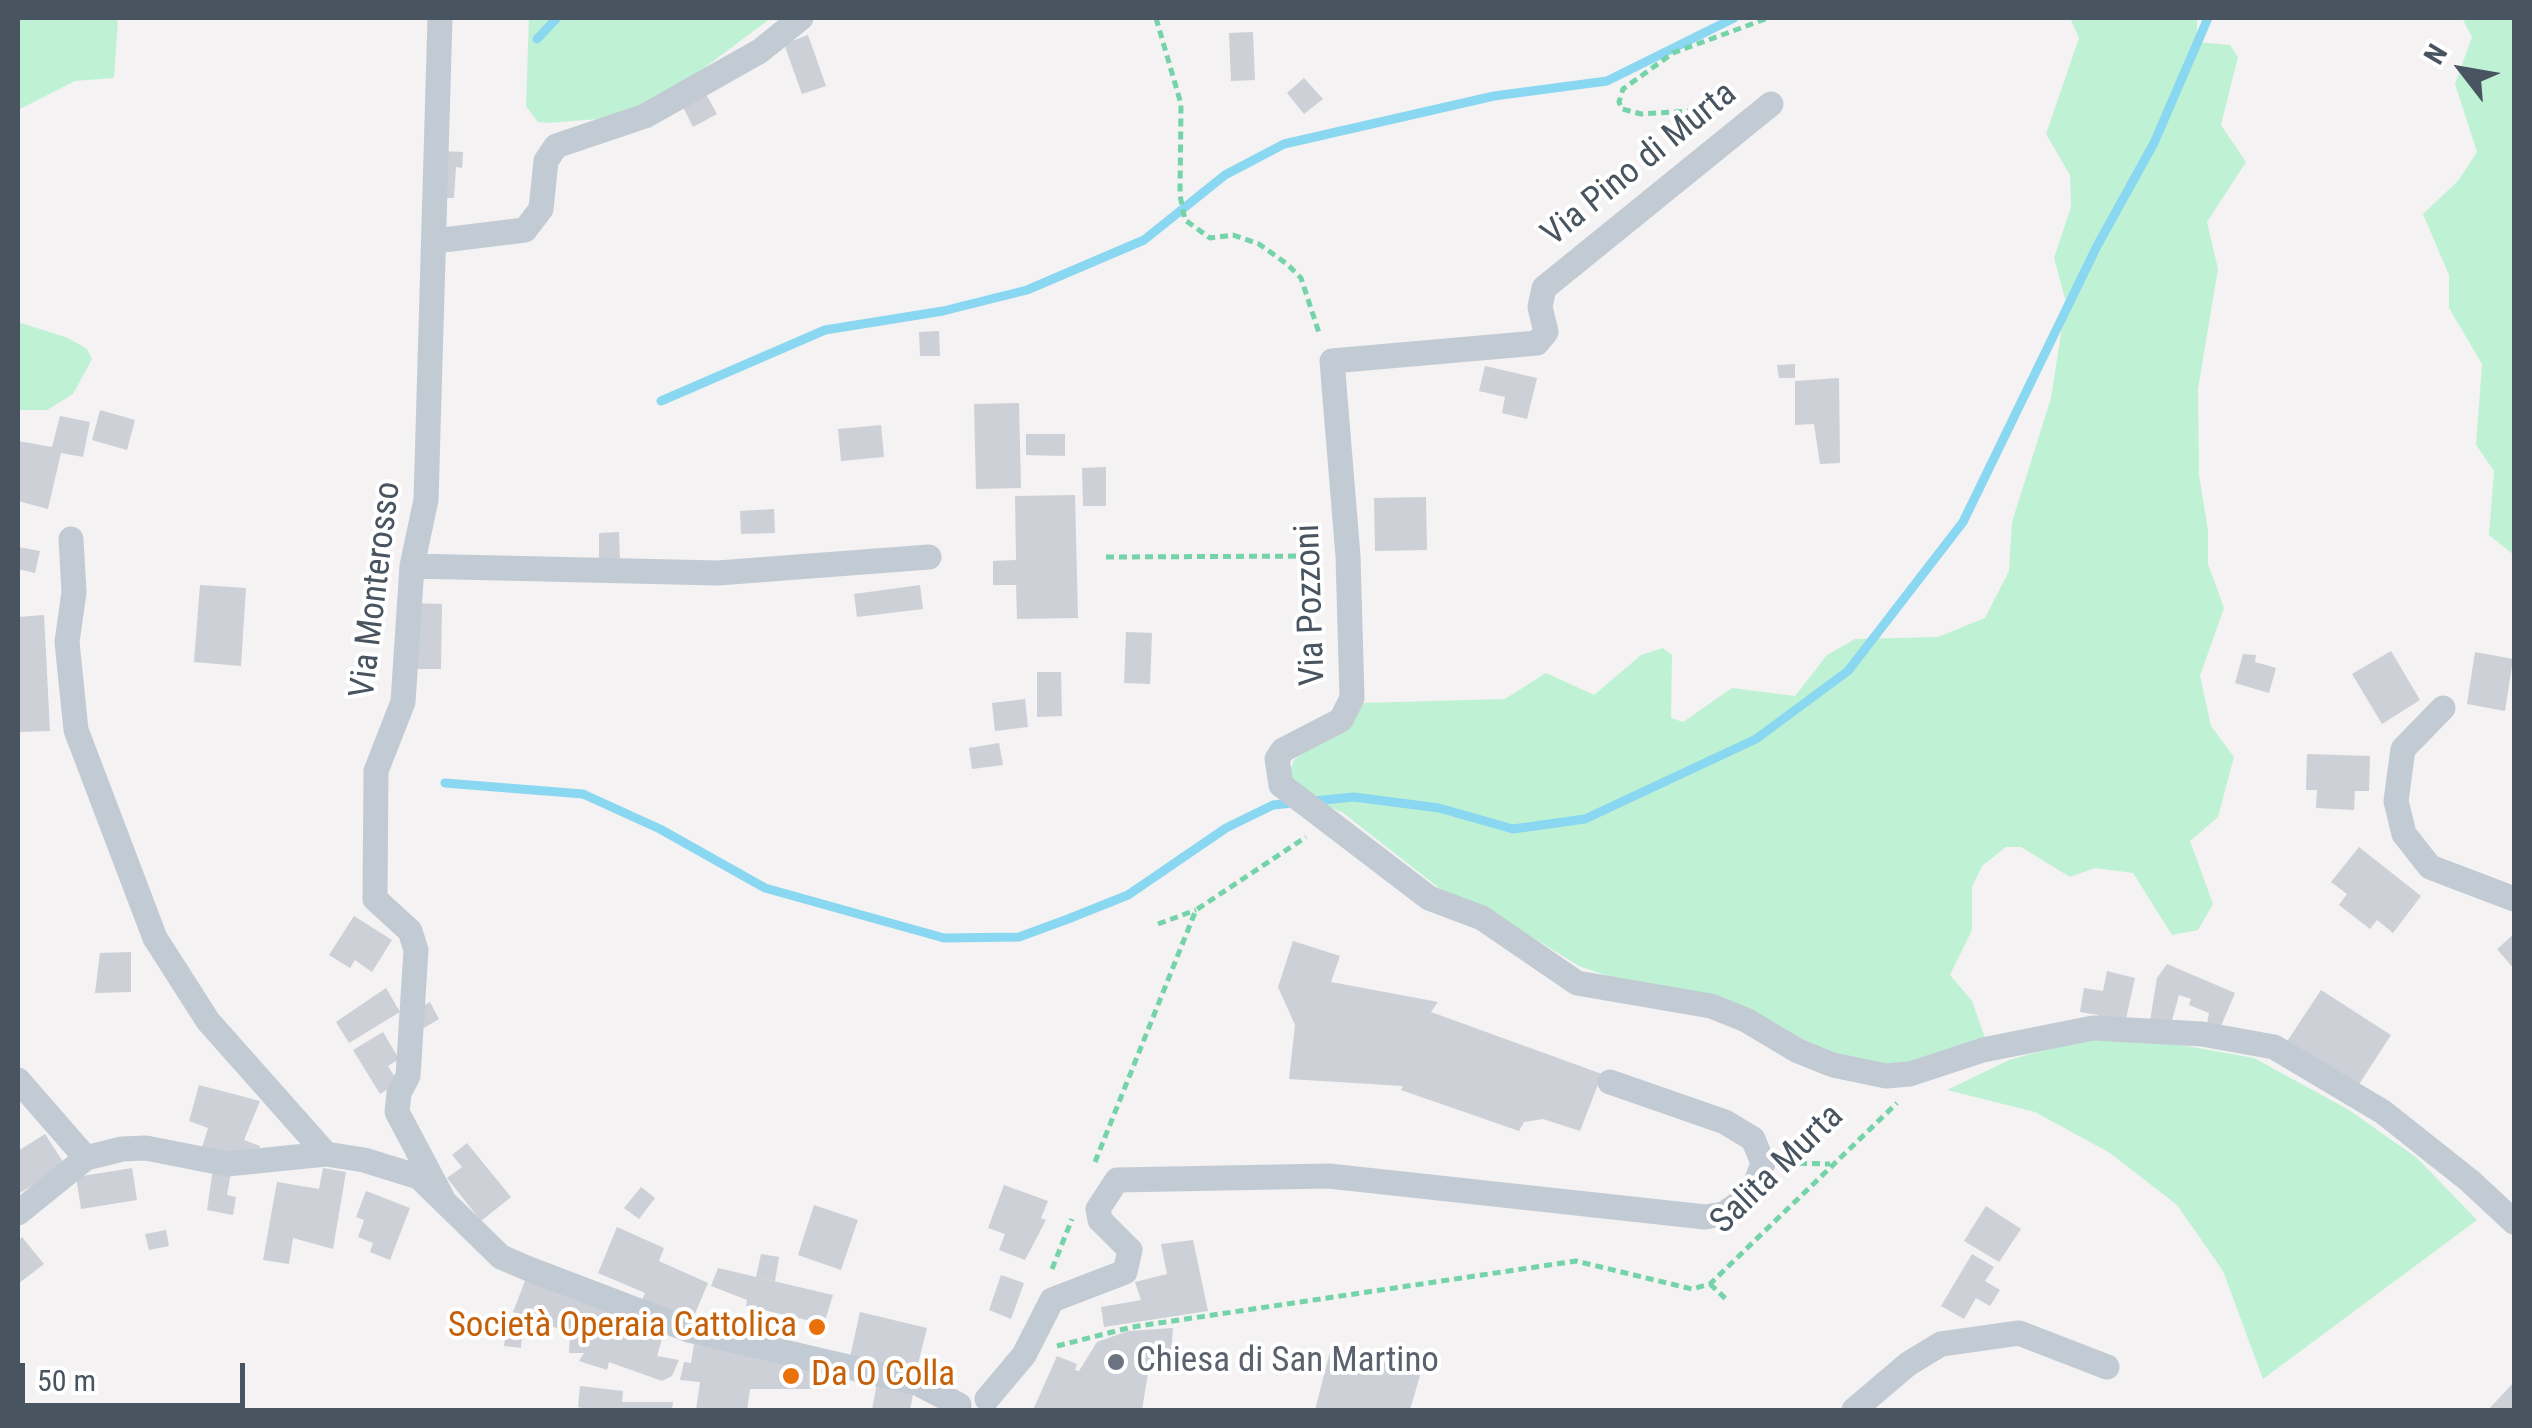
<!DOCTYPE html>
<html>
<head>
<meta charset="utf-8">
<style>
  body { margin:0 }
  #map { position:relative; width:2532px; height:1428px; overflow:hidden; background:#f4f2f2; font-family:"Roboto Condensed",sans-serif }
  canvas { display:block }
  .frame { position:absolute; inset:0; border:20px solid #485460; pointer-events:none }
  .north { position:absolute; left:2412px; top:20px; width:100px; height:100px; -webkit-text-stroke:8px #fff; paint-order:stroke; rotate:301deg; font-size:28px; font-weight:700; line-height:40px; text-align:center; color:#485460 }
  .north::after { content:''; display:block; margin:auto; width:35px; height:45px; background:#485460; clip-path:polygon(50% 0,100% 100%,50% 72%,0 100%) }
  .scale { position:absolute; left:20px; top:1363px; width:225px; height:45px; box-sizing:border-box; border:5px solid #485460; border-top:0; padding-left:12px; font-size:30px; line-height:35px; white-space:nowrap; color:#485460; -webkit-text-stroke:8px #fff; paint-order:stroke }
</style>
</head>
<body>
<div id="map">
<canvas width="2532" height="1428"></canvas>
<div class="frame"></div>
<div class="north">N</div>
<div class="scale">50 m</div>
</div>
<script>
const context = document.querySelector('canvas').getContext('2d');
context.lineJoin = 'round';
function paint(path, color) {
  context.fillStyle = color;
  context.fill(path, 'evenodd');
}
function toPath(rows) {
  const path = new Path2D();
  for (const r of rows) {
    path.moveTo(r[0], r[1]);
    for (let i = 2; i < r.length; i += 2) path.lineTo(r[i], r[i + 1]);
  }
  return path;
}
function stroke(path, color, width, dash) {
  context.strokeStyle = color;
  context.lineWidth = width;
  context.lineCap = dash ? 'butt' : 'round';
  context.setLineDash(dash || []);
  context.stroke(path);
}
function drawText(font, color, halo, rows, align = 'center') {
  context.font = font + ' "Roboto Condensed",sans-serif';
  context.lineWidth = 8;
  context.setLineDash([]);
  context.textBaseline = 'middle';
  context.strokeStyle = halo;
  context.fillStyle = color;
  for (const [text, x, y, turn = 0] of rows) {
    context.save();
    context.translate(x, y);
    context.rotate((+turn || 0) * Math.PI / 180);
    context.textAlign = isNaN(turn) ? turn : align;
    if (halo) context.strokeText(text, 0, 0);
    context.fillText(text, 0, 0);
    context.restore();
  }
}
const green = toPath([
  [18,18,112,18,118,21,114,78,75,81,18,110],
  [529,18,771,18,656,104,611,118,548,123,538,122,526,106],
  [2070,18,2197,18,2197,42,2230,45,2238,57,2221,125,2246,162,2207,222,2218,269,2198,389,2199,475,2208,531,2208,564,2224,608,2200,676,2211,726,2234,757,2218,817,2190,841,2213,904,2198,930,2172,935,2133,873,2095,868,2070,877,2021,847,2006,847,1982,866,1972,887,1972,930,1950,975,1972,1001,1985,1038,1919,1067,1874,1064,1825,1053,1579,966,1488,910,1439,888,1342,812,1312,801,1295,785,1289,773,1294,760,1361,703,1505,699,1546,673,1594,695,1641,655,1663,648,1672,655,1671,718,1683,722,1732,688,1795,696,1827,655,1855,639,1938,637,1985,618,2009,571,2012,522,2051,398,2066,302,2054,258,2071,207,2070,175,2046,134,2079,38],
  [2462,18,2514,18,2514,555,2489,535,2494,471,2476,445,2482,364,2449,308,2449,275,2423,214,2458,181,2477,152,2455,84,2472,37],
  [18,322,68,338,87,349,92,359,73,394,47,410,18,410],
  [2147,1039,2254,1058,2349,1110,2417,1158,2477,1220,2263,1379,2223,1271,2177,1205,2110,1153,2035,1112,1947,1090,2009,1060,2078,1041]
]);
const stream = toPath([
  [537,39,557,18],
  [661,401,825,330,943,311,1027,290,1144,240,1225,175,1284,144,1494,96,1607,81,1734,18],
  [445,783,583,794,660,829,765,888,944,938,1019,937,1068,919,1128,895,1226,828,1273,805,1293,803],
  [1313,801,1354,797,1439,808,1513,829,1585,819,1756,739,1848,671,1963,522,2097,246,2154,143,2208,18]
]);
const building = toPath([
  [1253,32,1255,80,1231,81,1229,33],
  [808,35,826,86,802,94,784,44],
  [1304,78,1323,99,1304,114,1287,93],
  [706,94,717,114,693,127,683,107],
  [443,151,463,152,462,168,456,167,454,198,441,198],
  [939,331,940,356,920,356,919,332],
  [1795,364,1795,378,1779,378,1777,365],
  [1485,366,1537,378,1527,419,1502,413,1505,397,1479,391],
  [1839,378,1840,463,1820,464,1814,424,1795,425,1795,381],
  [1019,403,1021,488,976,489,974,404],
  [100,410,135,420,127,450,92,440],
  [60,416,90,422,83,457,61,453,48,509,18,501,18,441,52,447],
  [881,425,884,457,841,461,838,429],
  [1026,434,1065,434,1065,456,1026,455],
  [1106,467,1106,506,1083,506,1082,468],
  [1075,495,1078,618,1017,619,1016,585,993,585,993,561,1016,560,1015,496],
  [1426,497,1427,550,1375,551,1374,498],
  [774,509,775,533,741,534,740,511],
  [619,532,620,563,599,563,599,533],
  [18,547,40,551,35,573,18,569],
  [200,585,246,588,241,666,194,662],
  [920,585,923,609,857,617,854,594],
  [413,603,442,604,441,669,412,669],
  [44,615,50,731,18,732,18,617],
  [1126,632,1152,633,1150,684,1124,683],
  [2391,651,2420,700,2382,724,2352,674],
  [2475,652,2513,659,2505,711,2467,704],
  [2243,654,2256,655,2255,662,2276,668,2269,693,2235,683],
  [1037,672,1061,672,1062,716,1037,717],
  [1025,699,1028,727,995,731,992,703],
  [999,743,1003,765,972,769,969,748],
  [2307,754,2370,756,2369,791,2355,791,2354,810,2316,808,2317,790,2306,790],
  [2359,847,2421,896,2393,933,2377,920,2370,929,2339,905,2347,894,2331,882],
  [354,916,392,940,372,972,355,960,350,968,329,955],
  [2514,934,2514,969,2497,949],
  [1293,941,1340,956,1331,982,1438,1002,1431,1012,1602,1074,1580,1131,1543,1119,1524,1122,1519,1131,1401,1090,1403,1086,1289,1079,1295,1025,1278,987],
  [131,952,131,992,95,993,100,953],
  [2167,964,2235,993,2221,1026,2207,1024,2209,1013,2189,1005,2191,999,2179,995,2169,1031,2149,1027,2157,978],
  [2107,971,2135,978,2124,1028,2096,1023,2098,1015,2080,1012,2084,988,2103,991],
  [386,988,400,1012,349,1043,336,1022],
  [2321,990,2391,1035,2356,1089,2286,1043],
  [430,1002,439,1019,424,1028,415,1011],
  [383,1032,399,1059,388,1066,398,1082,380,1094,353,1050],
  [199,1085,260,1101,244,1140,260,1146,256,1157,201,1151,208,1128,189,1121],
  [45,1134,65,1165,20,1193,18,1151],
  [467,1143,511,1197,481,1221,447,1178,462,1167,452,1155],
  [132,1168,137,1200,81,1209,76,1177],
  [323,1168,346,1172,333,1249,293,1238,289,1264,263,1260,277,1182,319,1189],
  [213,1169,231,1172,227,1195,236,1197,233,1215,207,1210],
  [1004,1185,1048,1201,1041,1218,1046,1220,1025,1260,999,1250,1005,1234,988,1228],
  [641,1187,655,1198,639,1219,624,1208],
  [366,1191,410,1208,390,1260,370,1252,373,1243,358,1237,364,1220,356,1217],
  [814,1205,858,1220,841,1270,798,1255],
  [1986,1206,2021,1229,1999,1262,1964,1241],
  [617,1227,664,1248,659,1261,708,1283,691,1323,642,1300,645,1293,598,1273],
  [166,1230,169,1246,149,1250,145,1234],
  [22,1237,44,1264,18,1284,18,1241],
  [1193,1240,1208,1311,1104,1327,1101,1307,1141,1300,1135,1282,1167,1274,1161,1244],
  [761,1254,779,1257,775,1281,756,1277],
  [1972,1254,1994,1267,1985,1281,2000,1290,1990,1306,1976,1298,1964,1319,1941,1306],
  [718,1268,833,1295,824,1324,746,1306,747,1300,711,1286],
  [528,1273,612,1306,608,1324,591,1320,591,1325,613,1329,617,1313,665,1329,657,1356,679,1360,672,1376,662,1381,609,1362,607,1370,579,1361,584,1353,569,1353,570,1333,513,1312],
  [1001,1275,1024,1283,1011,1319,989,1310],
  [860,1312,927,1328,916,1372,850,1357],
  [1173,1328,1171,1355,1151,1355,1142,1410,1033,1410,1057,1356,1077,1364,1075,1370,1079,1371,1097,1342,1128,1331],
  [506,1333,522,1335,521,1348,504,1346],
  [694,1344,815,1365,820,1389,750,1389,747,1410,696,1410,700,1382,680,1380,684,1362,691,1363],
  [1331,1348,1421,1372,1410,1410,1315,1410],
  [2514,1382,2514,1410,2488,1410],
  [877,1383,914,1389,910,1410,872,1410],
  [580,1386,623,1391,622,1402,673,1402,672,1410,588,1410,578,1407]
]);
const path = toPath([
  [1156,18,1181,104,1180,195,1185,220,1210,238,1233,235,1259,244,1287,264,1301,278,1320,336],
  [1721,109,1641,114,1622,109,1619,102,1623,89,1673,53,1768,18],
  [1106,557,1320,556],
  [1158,924,1196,910],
  [1095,1162,1196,910,1306,837],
  [1786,1163,1830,1164],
  [1052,1269,1072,1219],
  [1710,1284,1728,1301],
  [1057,1346,1132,1327,1576,1261,1692,1289,1710,1284,1897,1103]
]);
const street = toPath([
  [440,18,426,500,412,566,403,702,376,771,375,899,410,931,416,950,408,1076,399,1093,397,1112,442,1197],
  [1771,104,1544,288,1540,307,1546,332,1537,343,1332,361,1348,556,1352,698,1341,720,1283,750,1277,759,1281,785,1429,898,1482,918,1577,983,1711,1006,1746,1020,1798,1051,1833,1065,1886,1076,1910,1074,1983,1050,2093,1028,2202,1034,2274,1047,2383,1112,2470,1181,2514,1222],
  [435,241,525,230,541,209,546,161,556,146,645,116,760,51,801,18],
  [71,539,74,592,67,642,76,730,155,938,208,1021,326,1154],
  [412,566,718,573,929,557],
  [2443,708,2403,749,2396,801,2404,834,2430,867,2514,899],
  [18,1080,86,1158],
  [18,1213,86,1158,122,1149,146,1148,227,1164,326,1154,364,1160,419,1177,501,1257,529,1269,689,1330,917,1383,959,1405],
  [987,1399,1024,1355,1052,1300,1125,1272,1130,1250,1100,1220,1098,1209,1117,1180,1329,1176,1705,1217,1724,1214,1752,1194,1763,1163,1753,1139,1725,1122,1610,1082],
  [1854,1410,1908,1364,1941,1344,2019,1333,2107,1367]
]);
const markers = [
  [817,1327,10,"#e8710a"],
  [1116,1362,10,"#6b7280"],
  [791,1376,10,"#e8710a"]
];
const streetNames = [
  ["Via Pino di Murta",1640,165,-39],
  ["Via Monterosso",377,590,-83],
  ["Via Pozzoni",1312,605,-92],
  ["Salita Murta",1778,1170,-44]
];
const foodNames = [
  ["Società Operaia Cattolica",797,1327],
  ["Da O Colla",811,1376,"left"]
];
const worshipNames = [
  ["Chiesa di San Martino",1136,1362]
];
paint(green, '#bff2d5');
stroke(stream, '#8ad7f1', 9);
paint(building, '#cdd0d6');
stroke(path, '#75d3a9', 5, [8, 5]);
stroke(street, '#c2cbd4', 25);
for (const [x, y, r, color] of markers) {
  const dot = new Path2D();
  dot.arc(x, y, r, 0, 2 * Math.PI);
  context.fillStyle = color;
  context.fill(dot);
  stroke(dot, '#fff', 4);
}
drawText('35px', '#485460', '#fff', streetNames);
drawText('35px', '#c56008', '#fff', foodNames, 'right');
drawText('35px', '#5b616d', '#fff', worshipNames, 'left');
</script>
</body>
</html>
